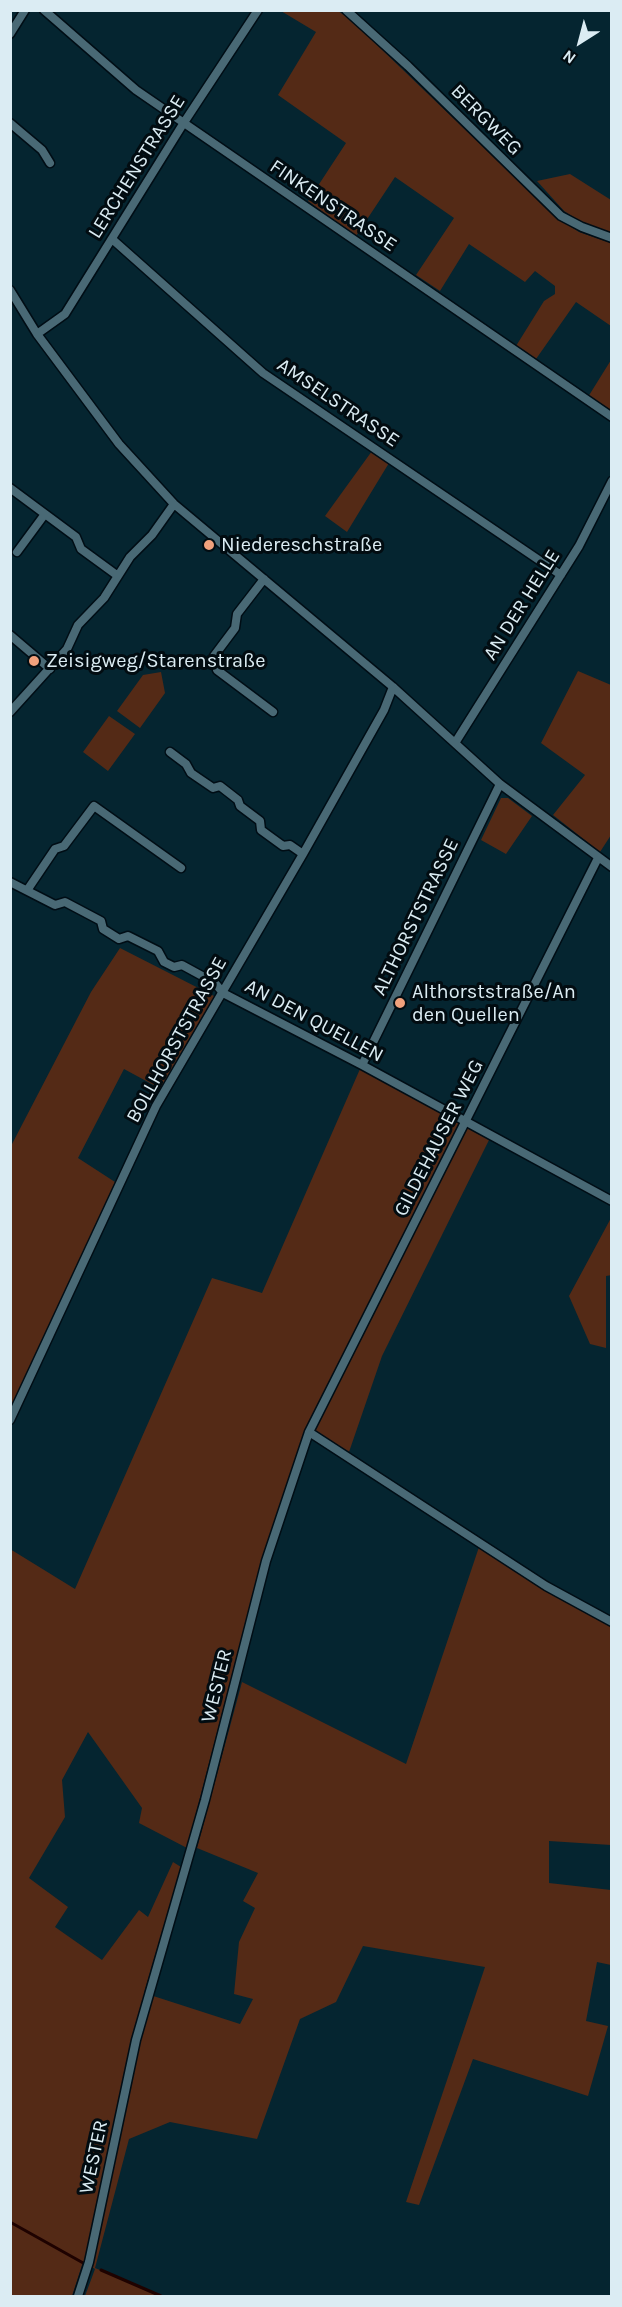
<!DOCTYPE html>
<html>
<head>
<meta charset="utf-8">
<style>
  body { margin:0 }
  #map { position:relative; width:622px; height:2307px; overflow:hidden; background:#052530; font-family:Karla,sans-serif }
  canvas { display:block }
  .frame { position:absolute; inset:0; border:12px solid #dbecf3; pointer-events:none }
  .north { position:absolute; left:550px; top:12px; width:60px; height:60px; -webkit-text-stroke:4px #020c11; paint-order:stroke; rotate:216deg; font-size:16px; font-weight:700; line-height:24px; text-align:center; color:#dbecf3 }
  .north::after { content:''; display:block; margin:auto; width:21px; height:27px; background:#dbecf3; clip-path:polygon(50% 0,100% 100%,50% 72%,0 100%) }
</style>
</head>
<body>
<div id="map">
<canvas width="622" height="2307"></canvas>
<div class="frame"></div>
<div class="north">N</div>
</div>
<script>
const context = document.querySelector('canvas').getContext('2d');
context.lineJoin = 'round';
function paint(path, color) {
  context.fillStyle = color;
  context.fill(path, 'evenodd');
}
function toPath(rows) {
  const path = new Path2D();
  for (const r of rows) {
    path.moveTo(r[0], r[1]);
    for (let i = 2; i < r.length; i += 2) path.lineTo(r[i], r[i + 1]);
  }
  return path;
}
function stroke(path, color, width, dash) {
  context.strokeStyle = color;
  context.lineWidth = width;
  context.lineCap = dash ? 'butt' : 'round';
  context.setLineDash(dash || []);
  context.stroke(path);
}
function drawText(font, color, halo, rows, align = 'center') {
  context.font = font + ' Karla,sans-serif';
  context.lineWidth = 6;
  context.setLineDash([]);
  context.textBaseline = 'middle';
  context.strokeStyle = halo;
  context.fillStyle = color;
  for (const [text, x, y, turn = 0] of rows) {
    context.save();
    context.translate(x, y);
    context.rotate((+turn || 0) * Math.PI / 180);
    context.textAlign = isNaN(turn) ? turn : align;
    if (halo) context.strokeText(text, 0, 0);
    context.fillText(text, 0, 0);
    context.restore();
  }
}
const green = toPath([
  [281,11,338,11,350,19,556,217,579,232,611,243,611,326,576,302,536,359,516,346,544,301,555,294,555,286,535,271,525,282,469,244,440,291,416,275,454,218,395,177,356,236,308,201,346,143,278,95,316,32],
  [570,174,611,200,611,233,583,223,564,211,537,181],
  [611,360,611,410,588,397],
  [372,451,389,463,347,532,325,516],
  [578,671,611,685,611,835,600,852,553,815,585,775,541,743],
  [161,672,165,693,140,728,117,711,143,675],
  [109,716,135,734,108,771,83,752],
  [501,798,508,798,532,816,506,854,481,840],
  [120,948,216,997,161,1089,124,1069,78,1158,115,1182,11,1417,11,1146,91,992],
  [360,1069,460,1124,304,1434,261,1562,187,1848,139,1823,142,1808,88,1732,62,1780,65,1817,29,1878,68,1907,55,1927,102,1960,139,1910,148,1917,173,1862,181,1867,144,1993,240,2024,253,1999,234,1994,239,1942,255,1908,243,1901,258,1873,197,1848,242,1682,406,1764,479,1547,545,1591,611,1627,611,1845,549,1841,549,1883,611,1890,611,1965,597,1962,586,2021,608,2026,588,2096,473,2059,419,2205,406,2202,485,1967,363,1946,336,2002,300,2019,257,2139,170,2122,129,2139,95,2268,164,2296,85,2296,95,2269,83,2262,72,2296,11,2296,10,1549,75,1589,212,1278,262,1293],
  [467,1128,489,1140,382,1356,349,1452,315,1431],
  [611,1218,612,1275,606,1276,606,1348,590,1344,569,1296]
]);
const stream = toPath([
  [10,2222,85,2264],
  [101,2270,161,2296]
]);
const minor = toPath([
  [44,10,136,90,612,417],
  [346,10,408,66,561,216,582,227,612,238],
  [10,34,25,10],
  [10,123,42,150,50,163],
  [112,239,263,373,561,575],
  [10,290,37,334,119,444,174,504,393,687,500,784,612,867],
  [37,334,65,314,183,124,258,10],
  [10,488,76,537,81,549,118,576],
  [17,552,45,514],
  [264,579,237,614,235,628,214,656,217,670,273,712],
  [10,635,50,669],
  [10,712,67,649,78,625,104,598,130,557,152,535,174,504],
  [455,743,579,546,612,481],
  [170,752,186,764,191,773,213,788,220,786,238,800,240,806,260,821,261,830,283,846,290,845,303,854],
  [10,882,55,905,65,902,101,921,103,929,119,939,128,936,158,951,164,962,174,967,182,965,215,983,223,993,362,1065,612,1201],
  [28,889,55,849,64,846,94,806,181,868],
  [362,1065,500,784],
  [10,1420,156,1106,303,854,384,710,393,687],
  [309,1432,546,1586,612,1622],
  [78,2296,89,2262,136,2040,205,1800,266,1561,309,1432,598,858]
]);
const markers = [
  [209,545,6,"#f1a17c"],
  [34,661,6,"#f1a17c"],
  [400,1003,6,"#f1a17c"]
];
const streetNames = [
  ["BERGWEG",486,120,45],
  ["LERCHENSTRASSE",137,167,-58],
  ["FINKENSTRASSE",333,206,34],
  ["AMSELSTRASSE",338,403,34],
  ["AN DER HELLE",522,605,-58],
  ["ALTHORSTSTRASSE",416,917,-64],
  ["AN DEN QUELLEN",314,1021,28],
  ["BOLLHORSTSTRASSE",177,1040,-61],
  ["GILDEHAUSER WEG",439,1138,-63],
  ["WESTER",217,1686,-76],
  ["WESTER",94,2157,-78]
];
const poiNames = [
  ["Niedereschstraße",221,545],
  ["Zeisigweg/Starenstraße",46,661],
  ["Althorststraße/An",412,992],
  ["den Quellen",412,1015]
];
paint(green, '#542a16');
stroke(stream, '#1e0200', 3);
stroke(minor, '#000d15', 11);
stroke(minor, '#496975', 8);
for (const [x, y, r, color] of markers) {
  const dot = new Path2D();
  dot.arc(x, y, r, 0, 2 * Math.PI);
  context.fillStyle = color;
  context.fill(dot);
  stroke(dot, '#020c11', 2);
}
drawText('20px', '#dbecf3', '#020c11', streetNames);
drawText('20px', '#dbecf3', '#020c11', poiNames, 'left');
</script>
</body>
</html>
